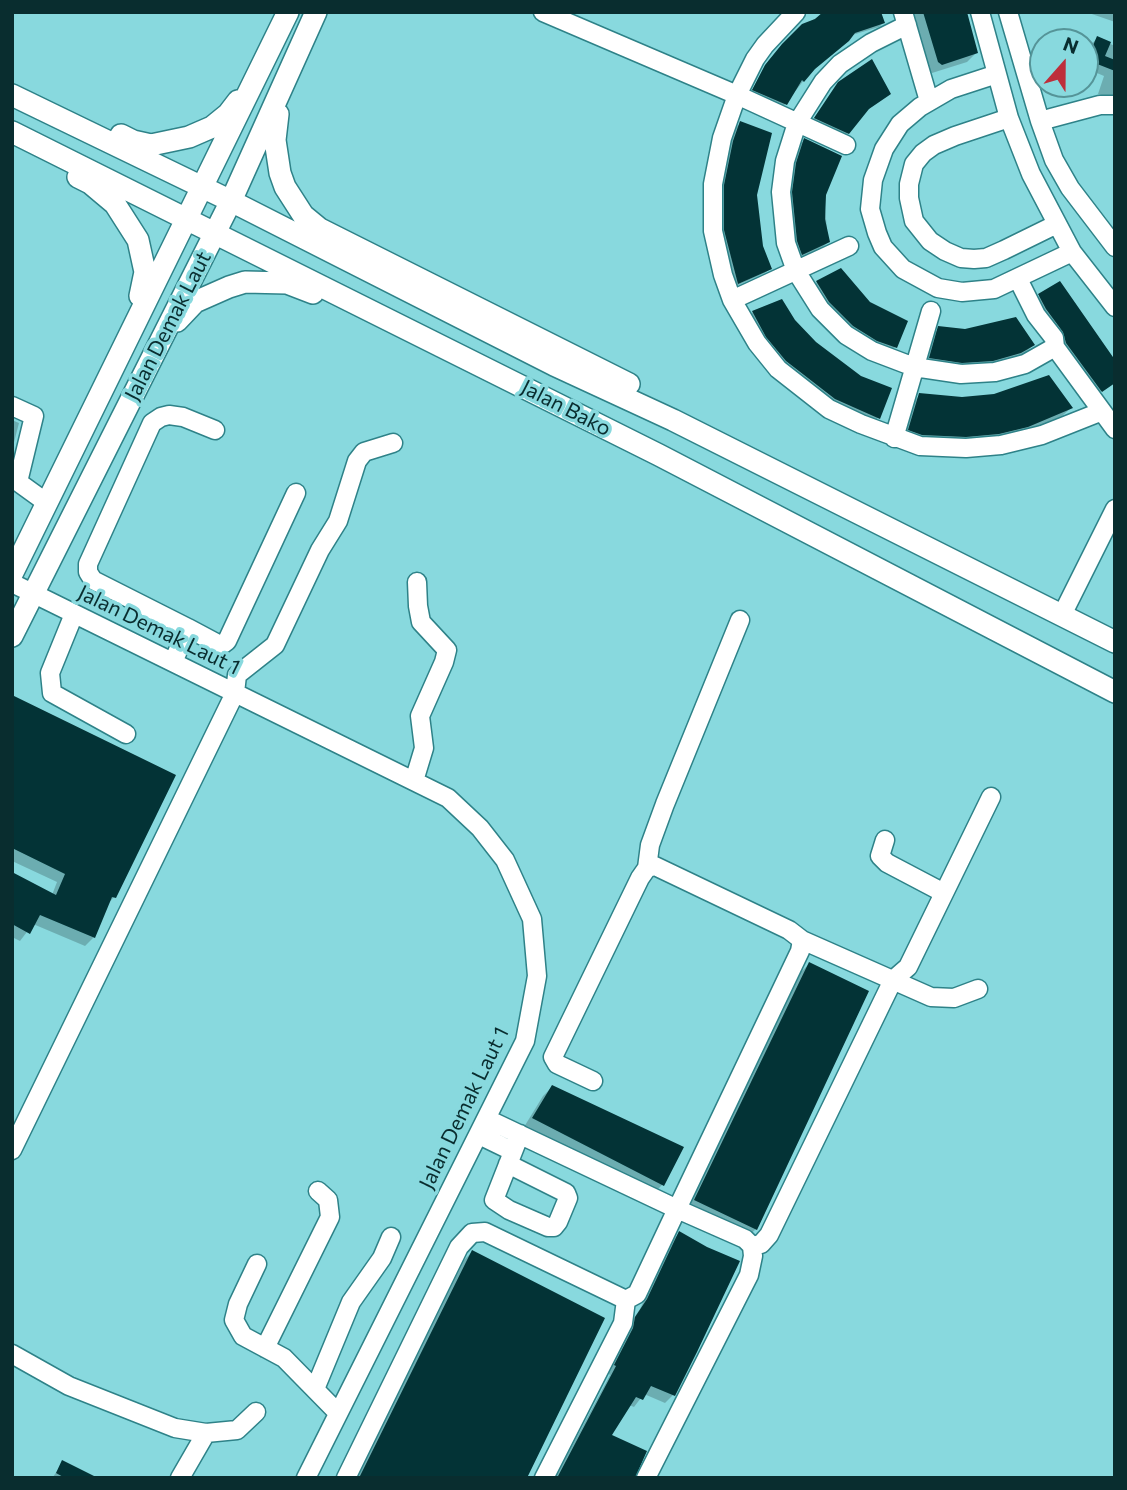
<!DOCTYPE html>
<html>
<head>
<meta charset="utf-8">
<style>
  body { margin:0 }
  #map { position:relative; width:1127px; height:1490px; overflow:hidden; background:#88d9de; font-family:Commissioner,sans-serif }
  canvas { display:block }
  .frame { position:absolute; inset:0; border:14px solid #092d2f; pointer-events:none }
  .north { position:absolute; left:1029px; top:28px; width:70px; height:70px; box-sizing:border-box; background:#88d9de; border:2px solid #559498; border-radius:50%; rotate:21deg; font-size:19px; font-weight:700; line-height:28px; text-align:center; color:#092d2f }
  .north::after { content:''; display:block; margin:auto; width:24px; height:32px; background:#be2e3b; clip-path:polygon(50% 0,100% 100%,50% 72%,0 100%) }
</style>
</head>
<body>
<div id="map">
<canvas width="1127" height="1490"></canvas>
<div class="frame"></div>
<div class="north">N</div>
</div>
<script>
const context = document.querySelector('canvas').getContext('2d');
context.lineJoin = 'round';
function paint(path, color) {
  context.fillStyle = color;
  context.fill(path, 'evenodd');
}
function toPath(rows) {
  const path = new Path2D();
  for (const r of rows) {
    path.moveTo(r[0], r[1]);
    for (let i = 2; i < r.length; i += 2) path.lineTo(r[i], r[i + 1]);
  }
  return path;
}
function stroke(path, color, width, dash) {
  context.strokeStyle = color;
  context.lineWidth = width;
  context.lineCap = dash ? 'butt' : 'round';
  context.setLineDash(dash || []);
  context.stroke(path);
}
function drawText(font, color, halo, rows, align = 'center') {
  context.font = font + ' Commissioner,sans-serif';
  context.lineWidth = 7;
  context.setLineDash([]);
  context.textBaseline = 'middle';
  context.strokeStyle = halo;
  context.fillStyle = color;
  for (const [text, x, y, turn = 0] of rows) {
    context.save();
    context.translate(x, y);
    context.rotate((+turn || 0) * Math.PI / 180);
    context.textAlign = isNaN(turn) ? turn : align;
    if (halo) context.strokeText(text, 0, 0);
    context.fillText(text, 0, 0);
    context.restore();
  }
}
const shadow = toPath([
  [827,12,883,23,879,27,849,36,812,70,782,108,750,94,769,60,802,26],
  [912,12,966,12,976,53,967,62,932,73,929,71],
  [1087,12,1115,12,1115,22,1086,12],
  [1097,38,1115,46,1115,99,1098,94,1104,76,1085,68,1085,59,1091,45],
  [835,89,848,133,844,137,811,122],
  [741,123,756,195,762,246,770,269,765,273,734,287,721,235,721,191,729,147,736,127],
  [804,140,824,195,828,242,819,251,793,263,784,202,796,149],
  [840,270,895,347,890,353,848,331,811,288,817,282],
  [1039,296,1115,382,1097,394,1063,347,1035,300],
  [781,301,793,321,878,418,872,424,828,405,780,367,746,319,753,312],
  [939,328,1033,345,1024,354,1010,362,983,369,921,366,930,337],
  [920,395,1071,408,1062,416,1018,435,989,442,900,438,911,404],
  [12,420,19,423,12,450],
  [12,700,114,897,107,905,94,937,85,946,33,924,20,941,12,937,12,874,52,895,57,882,12,861],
  [809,964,756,1229,747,1237,686,1209,800,973],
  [552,1087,682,1148,662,1185,653,1194,524,1127,543,1096],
  [679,1233,673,1395,665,1403,644,1394,634,1407,629,1405,610,1436,632,1478,555,1478,610,1375,608,1373,626,1338,628,1327,640,1309,672,1241],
  [472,1252,525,1478,357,1478,460,1264],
  [63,1462,94,1478,53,1477]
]);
const building = toPath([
  [823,12,881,12,885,23,855,33,849,41,815,69,804,82,802,80,787,105,752,90,765,65,782,44,802,24,815,19],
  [923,12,967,12,978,53,942,65,938,62],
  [1097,36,1111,42,1105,56,1115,60,1115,71,1087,60],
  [872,59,891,94,869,109,849,134,814,118,838,82],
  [740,121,772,133,757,195,763,246,772,269,738,284,724,230,724,185,733,141],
  [804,138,842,156,826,195,825,219,830,242,802,255,797,241,792,192,796,163],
  [841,268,870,302,908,321,897,348,877,341,853,326,829,302,816,281],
  [1060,281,1115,360,1115,383,1102,392,1066,343,1063,332,1046,309,1038,294],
  [782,299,795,320,816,342,861,376,892,388,880,419,835,399,786,361,766,337,752,311],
  [1016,317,1035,345,1021,353,993,361,962,363,929,358,938,326,965,329],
  [1049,375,1073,408,1028,427,999,434,966,437,922,435,908,430,919,393,962,397,994,394],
  [12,695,176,775,116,898,112,897,95,938,40,915,30,934,12,924,12,872,56,895,65,874,12,848],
  [809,962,869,991,757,1230,694,1200],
  [552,1085,684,1147,664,1186,532,1118],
  [679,1231,707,1247,740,1261,697,1352,675,1396,651,1386,643,1400,636,1397,612,1435,647,1451,635,1478,557,1478,616,1366,614,1365,633,1328,635,1317,647,1299],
  [472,1250,605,1318,527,1478,359,1478],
  [62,1460,98,1478,65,1478,56,1473]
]);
const minor = toPath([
  [543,12,737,95,846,145],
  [796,12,765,45,755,59,737,95,722,138,713,184,713,231,723,275,732,300,757,343,778,369,829,409,861,424,920,446,966,448,1001,445,1042,435,1100,412],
  [903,12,929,101],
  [980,12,1009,118,1031,174,1072,252,1115,307],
  [1008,12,1040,121,1054,160,1070,188,1115,247],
  [907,25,871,43,840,64,823,82,797,123,785,161,781,192,786,243,796,271,820,309,846,335,872,351,914,367,961,374,995,372,1025,364,1055,347],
  [997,74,951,89,920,107,900,124,884,149,873,180,870,209,877,233,883,247,903,269,938,288,962,292,994,289,1072,252],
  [1009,118,955,136,934,145,923,153,914,164,909,184,909,198,914,221,930,241,945,251,961,258,974,259,986,258,1004,250,1057,224],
  [1040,121,1100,105,1115,105],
  [1018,279,1036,315,1054,338,1055,347,1115,429],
  [732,300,849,246],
  [12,406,34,416,18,482,47,503],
  [894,438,931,311],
  [12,583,448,798,480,828,505,860,532,919,537,976,525,1041,306,1478],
  [74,614,50,673,52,693,126,734],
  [1062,615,1115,509],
  [188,628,218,644,223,644,227,641,296,493],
  [173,662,188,628,93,580,88,572,88,564,152,423,161,417,169,415,183,417,215,430],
  [414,781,424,748,420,716,444,662,447,650,421,622,418,606,417,582],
  [885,840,880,856,887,863,944,893],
  [647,868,650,845,665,804,740,620],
  [593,1081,557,1064,553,1057,640,878,647,868,655,866,789,930,802,940,931,997,954,998,978,989],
  [487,1119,677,1209,800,951,802,940],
  [479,1135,512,1151],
  [12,1150,235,693,237,675,275,645,320,550,338,521,357,461,364,452,393,443],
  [508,1164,566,1193,568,1198,558,1222,554,1227,548,1227,509,1210,494,1200,520,1134],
  [752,1246,761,1244,769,1235,893,980,908,967,991,797],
  [257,1264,238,1304,234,1320,243,1336,284,1358,337,1412],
  [265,1348,330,1217,328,1200,318,1191],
  [12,1354,69,1386,175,1428,206,1433,237,1430,256,1412],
  [315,1389,351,1302,382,1258,391,1237],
  [180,1478,206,1433],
  [346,1478,459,1247,472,1233,485,1232,626,1300,637,1294,677,1209,745,1239,752,1246,753,1256,749,1275,646,1478],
  [544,1478,623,1323,626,1300]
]);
const major = toPath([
  [12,95,231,201,554,365,673,420,1115,642],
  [278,114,275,140,280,173,285,187,303,215,320,229,629,384],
  [12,132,659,455,1115,692],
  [121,135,133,141,151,145,189,137,212,127,228,114,238,101],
  [78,177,90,183,115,204,138,240,145,272,140,296],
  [177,321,195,302,229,287,245,282,287,283,313,293],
  [12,574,288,12],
  [12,636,231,201,316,12]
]);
const streetNames = [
  ["Jalan Demak Laut",168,326,-63],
  ["Jalan Bako",566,408,27],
  ["Jalan Demak Laut 1",159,630,26],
  ["Jalan Demak Laut 1",464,1108,-64]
];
paint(shadow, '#0003');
paint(building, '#033336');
stroke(minor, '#2e8288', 21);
stroke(major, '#2e8288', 24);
stroke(minor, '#fff', 18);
stroke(major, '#fff', 21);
drawText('21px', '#092d2f', '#88d9de', streetNames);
</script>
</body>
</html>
